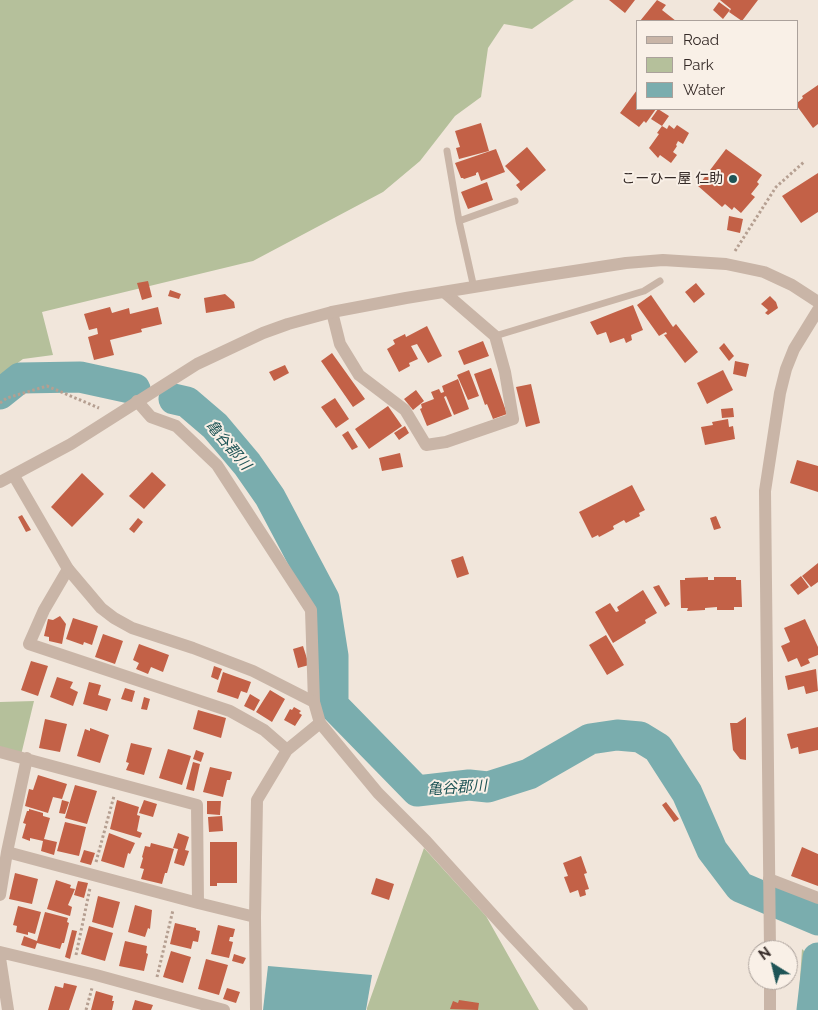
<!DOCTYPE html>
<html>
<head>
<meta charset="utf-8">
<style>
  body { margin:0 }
  #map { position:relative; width:818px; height:1010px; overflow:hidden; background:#f1e6db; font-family:Raleway,sans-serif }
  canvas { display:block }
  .legend { position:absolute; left:636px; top:20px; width:162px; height:90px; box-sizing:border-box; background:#f9f0e7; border:1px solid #aba19b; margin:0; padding:6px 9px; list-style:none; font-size:15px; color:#362b28 }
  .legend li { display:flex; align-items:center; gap:10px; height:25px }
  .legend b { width:25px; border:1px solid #aba19b }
  .north { position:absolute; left:748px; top:940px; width:50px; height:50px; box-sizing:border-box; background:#f9f0e7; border:1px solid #aba19b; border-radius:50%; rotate:324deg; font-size:14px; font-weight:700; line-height:20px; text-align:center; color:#362b28 }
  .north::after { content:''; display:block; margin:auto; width:18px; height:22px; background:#1e5456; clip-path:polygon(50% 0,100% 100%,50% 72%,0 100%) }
</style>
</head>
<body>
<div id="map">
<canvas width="818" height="1010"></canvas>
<ul class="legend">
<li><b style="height:6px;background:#c9b5a7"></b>Road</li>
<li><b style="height:14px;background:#b5c09b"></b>Park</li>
<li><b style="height:14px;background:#7aadae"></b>Water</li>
</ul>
<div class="north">N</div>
</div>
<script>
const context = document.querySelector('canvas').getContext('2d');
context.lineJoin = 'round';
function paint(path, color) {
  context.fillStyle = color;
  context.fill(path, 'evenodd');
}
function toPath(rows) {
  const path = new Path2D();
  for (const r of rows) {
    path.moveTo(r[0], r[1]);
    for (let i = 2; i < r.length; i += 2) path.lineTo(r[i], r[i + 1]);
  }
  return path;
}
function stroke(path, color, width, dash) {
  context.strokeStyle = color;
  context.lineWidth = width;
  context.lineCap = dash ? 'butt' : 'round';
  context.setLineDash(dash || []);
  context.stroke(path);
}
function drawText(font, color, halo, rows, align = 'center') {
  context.font = font + ' Raleway,"Noto Sans JP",sans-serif';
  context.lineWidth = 4;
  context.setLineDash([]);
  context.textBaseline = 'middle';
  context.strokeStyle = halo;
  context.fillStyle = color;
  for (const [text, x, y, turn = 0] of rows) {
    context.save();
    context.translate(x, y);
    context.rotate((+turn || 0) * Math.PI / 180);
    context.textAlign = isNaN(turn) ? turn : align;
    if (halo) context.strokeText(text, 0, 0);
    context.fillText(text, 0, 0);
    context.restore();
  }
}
const green = toPath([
  [0,0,574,0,532,29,504,24,488,48,481,97,455,116,420,161,383,192,253,261,42,312,53,355,23,359,0,376],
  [34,701,21,755,0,750,0,702],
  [424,848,486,916,539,1010,367,1010,367,1008],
  [802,949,818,964,818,1010,798,1010]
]);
const water = toPath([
  [268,966,372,975,366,1010,263,1010]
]);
const river = toPath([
  [0,394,20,378,80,377,135,389],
  [174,399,187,402,215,426,247,464,270,497,324,599,333,656,333,705,417,791,469,785,488,787,529,774,590,739,617,735,640,737,658,748,687,793,712,850,740,887,818,920],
  [812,1010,818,958]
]);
const building = toPath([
  [609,0,635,0,625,13],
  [657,0,666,5,662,10,676,21,640,21],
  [720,0,758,0,742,21,729,12,731,9],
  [719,2,730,10,723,19,713,10],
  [818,85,818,124,813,128,797,106,797,103,803,98,802,96],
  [637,90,637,109,656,109,646,123,644,121,639,127,620,113],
  [658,109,669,116,662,126,651,119],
  [481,123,489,151,459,159,456,148,460,147,455,131],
  [669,125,674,129,677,125,689,133,683,144,678,141,676,145,677,146,673,152,677,155,671,163,660,155,658,158,649,148,659,134,657,133,662,126,667,129],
  [527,147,546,170,521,191,516,185,520,182,505,166],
  [496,149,505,172,481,181,478,172,476,173,476,175,464,179,463,178,461,178,455,163],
  [726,149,762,175,757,182,759,184,751,194,755,197,741,213,734,207,732,210,725,204,722,207,698,186],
  [818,173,818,212,801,223,782,196],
  [487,182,493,200,468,209,461,192],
  [729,216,743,219,740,233,727,230],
  [148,281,152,297,142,300,137,283],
  [696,283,705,294,694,303,685,292],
  [170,290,181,294,179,299,168,296],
  [225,294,234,302,235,308,206,313,204,298],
  [651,295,673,327,676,324,698,352,685,363,664,335,667,334,666,332,659,336,637,305],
  [770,296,776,302,778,308,768,315,765,313,768,310,761,304],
  [633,305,643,330,631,335,632,340,626,343,624,338,610,343,606,332,597,335,590,322],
  [110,307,112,313,129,308,130,314,158,307,162,324,141,329,142,332,110,340,114,355,94,360,88,337,98,334,97,328,89,330,84,314],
  [427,326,442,356,428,363,417,344,411,346,418,359,409,363,410,366,399,372,387,349,395,344,393,340,405,334,406,337],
  [483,341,489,356,464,365,458,351],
  [724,343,734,356,729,361,719,348],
  [332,353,365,399,353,407,321,361],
  [735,361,749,364,746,377,733,374],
  [285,365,289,373,274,381,269,372],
  [491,368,507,414,493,419,487,404,485,405,474,374],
  [469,370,479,396,468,400,457,375],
  [723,370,733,390,707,404,697,383],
  [458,379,469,409,454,415,446,396,444,397,452,416,427,426,420,409,422,408,421,404,434,399,431,392,439,389,441,393,444,392,442,386],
  [531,384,540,423,526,427,516,387],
  [416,390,424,401,413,410,404,399],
  [335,398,349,419,336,428,321,407],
  [388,406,402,426,369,449,355,429],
  [733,408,734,417,722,418,721,409],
  [728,419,729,427,733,426,735,439,705,445,701,427,713,425,712,422],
  [405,426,409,433,399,440,394,433],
  [348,431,358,447,352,450,342,435],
  [400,453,403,467,382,471,379,458],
  [797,460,818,466,818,492,790,483],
  [152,472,166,485,144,509,129,496],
  [82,473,104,494,72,527,51,507],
  [632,485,645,510,639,513,640,516,626,523,624,520,613,526,614,529,599,537,598,535,592,538,579,512],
  [22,515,31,530,26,532,18,517],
  [716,516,721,528,714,530,710,518],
  [138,518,143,522,134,533,129,529],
  [463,556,469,574,457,578,451,560],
  [818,563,818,582,811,587,802,576],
  [801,576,809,587,798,595,790,585],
  [708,577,708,580,714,580,714,577,736,577,736,580,741,580,742,607,734,607,734,610,717,610,717,607,705,608,705,610,687,611,688,608,681,608,680,580,685,580,685,578],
  [659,585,670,604,665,607,653,587],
  [643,590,657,613,645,620,646,623,613,643,595,612,610,603,616,612,619,611,617,607],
  [60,616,66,624,62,644,49,641,49,637,44,636,48,619,53,620],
  [73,618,98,626,92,645,84,642,83,645,66,639],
  [805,619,818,647,818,655,808,659,810,663,801,667,797,658,788,662,781,646,790,642,784,628],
  [103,634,123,641,115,664,95,657],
  [606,635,624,665,607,675,589,645],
  [139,644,169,655,163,672,151,667,148,674,136,669,139,663,133,660],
  [303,646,309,665,298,668,293,649],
  [31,661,48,666,38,696,21,690],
  [214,666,222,669,218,680,211,677],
  [816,669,818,691,806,694,804,686,788,690,785,676],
  [223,672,251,682,247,693,241,691,238,699,217,692],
  [57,677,73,682,70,688,78,692,73,706,50,697],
  [89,682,101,685,98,695,111,699,107,711,83,704],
  [125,688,135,691,132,702,121,699],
  [270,690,285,699,272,722,256,712],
  [250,694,260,700,254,711,244,706],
  [144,697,150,699,147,710,141,709],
  [294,707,301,711,299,713,302,715,295,726,284,720,290,709,292,710],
  [198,710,226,718,221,738,193,729],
  [746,717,746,760,740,759,733,750,730,723,737,723],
  [45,719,67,724,60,752,39,748],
  [818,727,818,750,799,754,798,747,791,749,787,734],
  [90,728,109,735,100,763,77,756,85,729,90,731],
  [131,743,152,748,144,775,126,770,129,763,126,762],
  [168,749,191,756,182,785,159,778],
  [196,750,204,753,201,762,193,759],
  [193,762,200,764,194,791,186,789],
  [210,767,232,772,230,780,227,780,223,797,203,792],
  [38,775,67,784,62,799,53,797,48,813,25,806,29,789,33,790],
  [75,785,97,791,87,824,65,818],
  [62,800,69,802,65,814,59,813],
  [117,800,139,807,137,815,140,816,137,831,142,833,140,838,110,829],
  [144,800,157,804,153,817,139,813],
  [207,801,221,801,220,815,207,814],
  [666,802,679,819,674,822,662,805],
  [29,809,43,813,43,816,50,818,44,839,57,842,54,855,41,851,43,841,30,838,30,841,22,838,26,824,23,823,27,811,29,811],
  [222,816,223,831,209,832,208,817],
  [65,822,86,827,79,856,57,851],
  [109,833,135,843,130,854,128,853,124,868,101,861],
  [178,833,189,837,185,850,189,851,184,866,174,863,178,849,173,848],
  [210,842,237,842,237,883,217,883,217,886,210,886],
  [151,843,174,849,167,873,165,873,162,884,141,879,144,869,140,868,143,858,142,857,145,846,150,847],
  [802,847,818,854,818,886,791,876],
  [84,850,95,853,91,865,80,862],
  [581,856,587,873,584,874,589,889,585,890,586,895,580,897,578,890,570,893,564,877,568,876,563,863],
  [15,873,38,879,32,904,9,899],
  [376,878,394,884,389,900,371,894],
  [56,880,71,885,70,888,75,889,68,905,72,907,70,916,47,909],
  [78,881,88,883,84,898,74,895],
  [98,896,120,902,113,928,92,922],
  [135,905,152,910,150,929,148,928,145,937,128,932],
  [18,906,41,912,35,934,28,932,28,935,16,932,17,926,13,925],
  [45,912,68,918,67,922,69,923,64,943,62,943,60,949,37,943,35,949,21,945,24,936,37,941],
  [175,923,196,928,196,930,200,931,198,942,193,941,191,949,170,944],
  [218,925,235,929,233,937,230,937,229,941,233,942,229,958,211,954],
  [89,926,113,933,105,961,81,954],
  [72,930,77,931,70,959,65,957],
  [125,941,147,946,146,953,148,954,144,971,119,966],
  [171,951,191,957,183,983,163,977],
  [234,954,246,958,243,964,232,961],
  [206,959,228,965,219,995,198,989],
  [64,983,77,986,69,1010,48,1010,55,986,63,988],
  [227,988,240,992,236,1003,223,999],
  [96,991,113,996,112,1001,114,1001,112,1010,91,1010],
  [135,1000,153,1005,151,1010,132,1010],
  [459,1000,479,1003,478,1010,450,1009,453,1001,458,1003]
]);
const path = toPath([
  [735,251,776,187,804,162],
  [0,403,7,398,47,386,99,408],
  [96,862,114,796],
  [76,955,90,888],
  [157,977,173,910],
  [86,1010,92,988]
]);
const service = toPath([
  [447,151,459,221,474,288],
  [459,221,515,201],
  [495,336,644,291,660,281]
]);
const minor = toPath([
  [332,312,340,344,359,375,405,410,426,445,446,442,513,419,505,372,495,336,444,292],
  [137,401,151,417,176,426,217,465,311,610,314,702],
  [68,569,44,610,29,644,230,711,264,730,287,750],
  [0,752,197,805,198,903,255,917,257,800,287,750,320,723],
  [7,852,198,903],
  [769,879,818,898],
  [0,895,7,852,27,758],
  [255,917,256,1010],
  [0,952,96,975,224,1010],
  [0,958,8,1010]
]);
const tertiary = toPath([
  [14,476,68,569,101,608,114,618,132,628,193,648,253,671,314,702,320,723,378,793,426,841,513,937,582,1010],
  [0,482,71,444,197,364,263,333,288,324,332,312,406,298,535,277,626,263,663,260,726,264,764,272,792,285,818,302],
  [770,950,765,491,780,393,786,369,794,349,818,310],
  [770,980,770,1010]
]);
const markers = [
  [733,179,5,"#1e5456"]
];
const poiNames = [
  ["こーひー屋 仁助",723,179]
];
const waterNames = [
  ["亀谷郡川",228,445,50],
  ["亀谷郡川",457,788,-4]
];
paint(green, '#b5c09b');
paint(water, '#7aadae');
stroke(river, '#7aadae', 31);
paint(building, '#c36147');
stroke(path, '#b59f91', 3, [2.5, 2.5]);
stroke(service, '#c9b5a7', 7);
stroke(minor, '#c9b5a7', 12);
stroke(tertiary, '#c9b5a7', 12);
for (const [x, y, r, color] of markers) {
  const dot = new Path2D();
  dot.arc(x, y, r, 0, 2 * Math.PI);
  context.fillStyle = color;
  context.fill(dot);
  stroke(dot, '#f9f0e7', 2);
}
drawText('14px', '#362b28', '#f9f0e7', poiNames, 'right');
drawText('italic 15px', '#1e5456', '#f9f0e7', waterNames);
</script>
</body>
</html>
